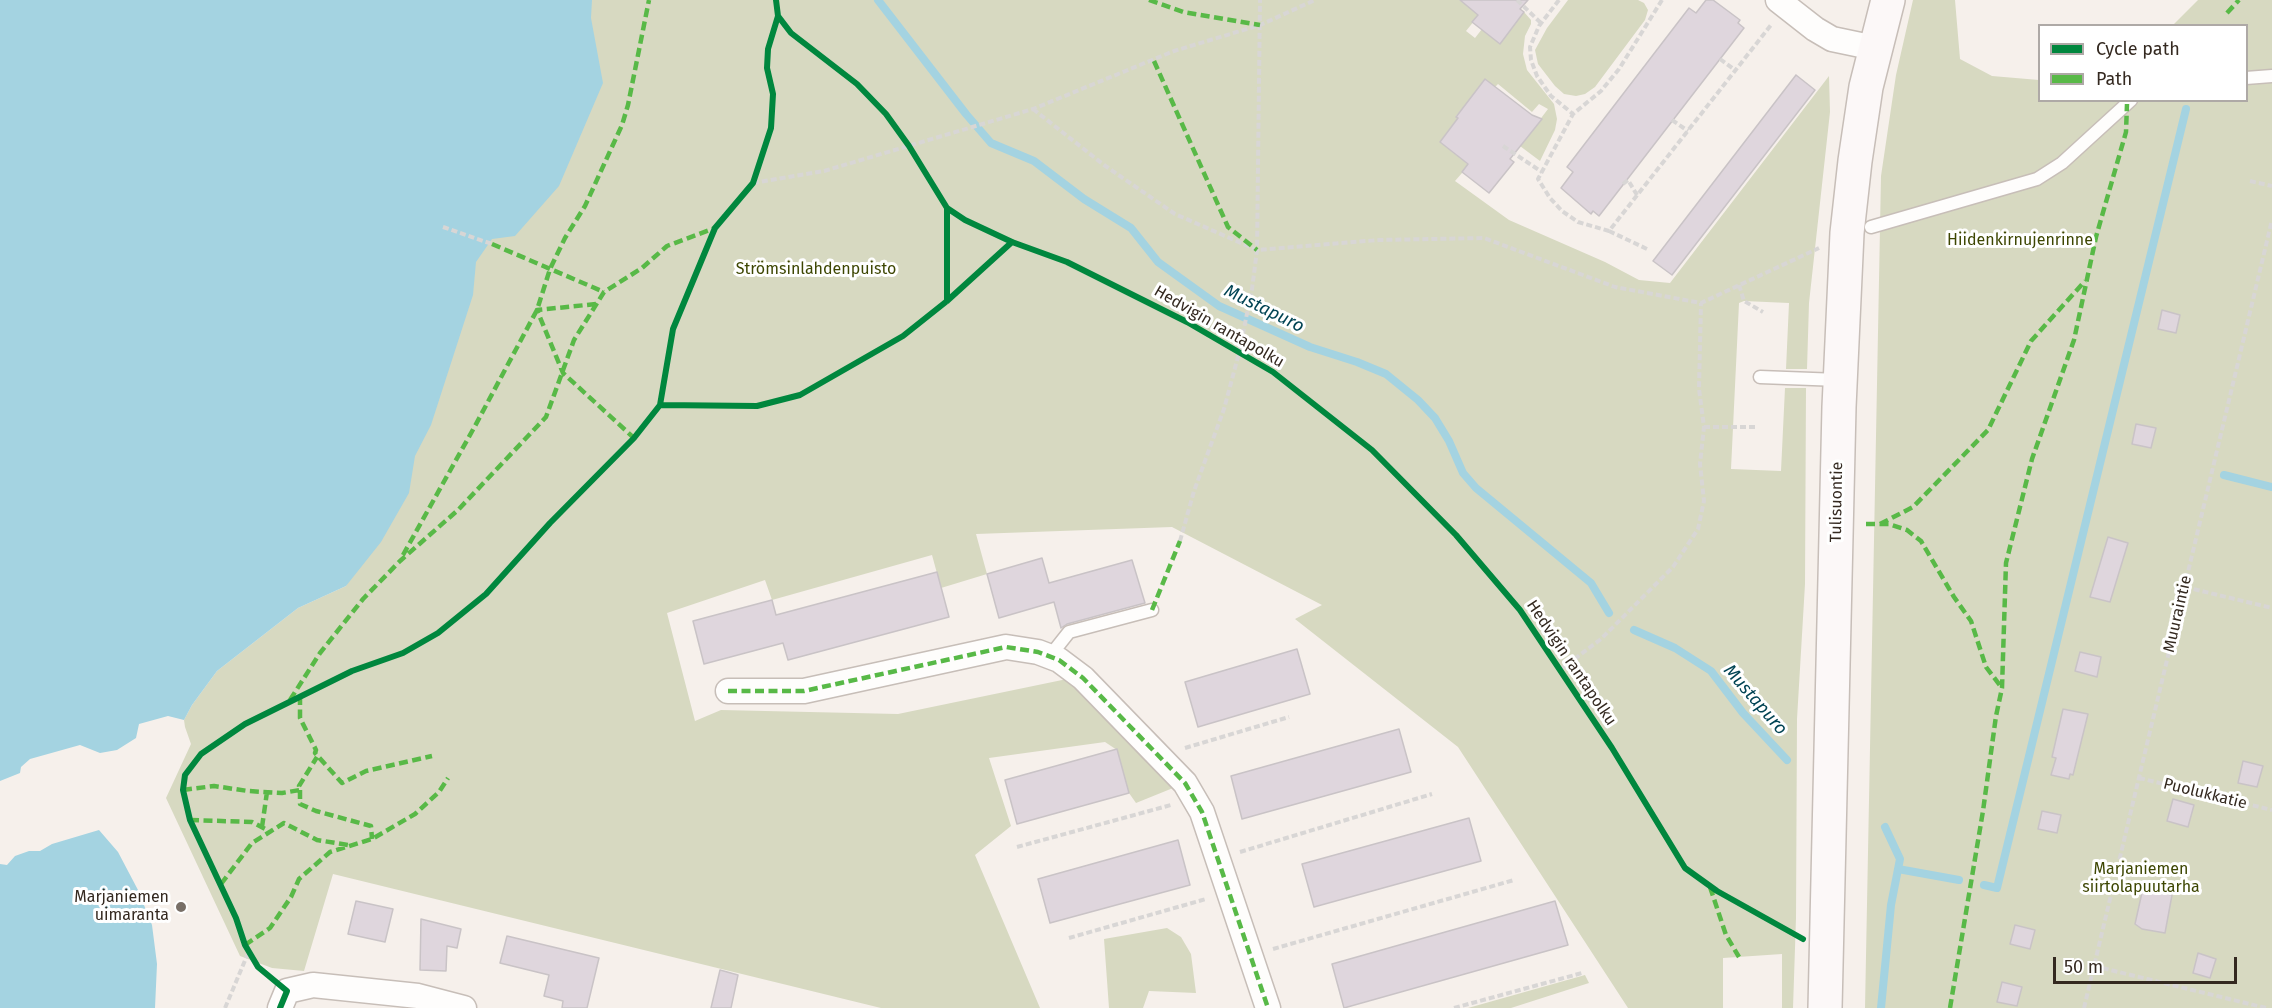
<!DOCTYPE html>
<html>
<head>
<meta charset="utf-8">
<style>
  body { margin:0 }
  #map { position:relative; width:2272px; height:1008px; overflow:hidden; background:#f6f0eb; font-family:"Fira Sans",sans-serif }
  canvas { display:block }
  .legend { position:absolute; left:2038px; top:24px; width:210px; height:78px; box-sizing:border-box; background:#fff; border:2px solid #aea9a6; margin:0; padding:8px 10px; list-style:none; font-size:18px; color:#342920 }
  .legend li { display:flex; align-items:center; gap:12px; height:30px }
  .legend b { width:30px; border:2px solid #aea9a6 }
  .scale { position:absolute; left:2053px; top:957px; width:184px; height:27px; box-sizing:border-box; border:3px solid #342920; border-top:0; padding-left:8px; font-size:18px; line-height:21px; white-space:nowrap; color:#342920; -webkit-text-stroke:4px #fff; paint-order:stroke }
</style>
</head>
<body>
<div id="map">
<canvas width="2272" height="1008"></canvas>
<ul class="legend">
<li><b style="height:8px;background:#00873e"></b>Cycle path</li>
<li><b style="height:8px;background:#58b947"></b>Path</li>
</ul>
<div class="scale">50 m</div>
</div>
<script>
const context = document.querySelector('canvas').getContext('2d');
context.lineJoin = 'round';
function paint(path, color) {
  context.fillStyle = color;
  context.fill(path, 'evenodd');
}
function toPath(rows) {
  const path = new Path2D();
  for (const r of rows) {
    path.moveTo(r[0], r[1]);
    for (let i = 2; i < r.length; i += 2) path.lineTo(r[i], r[i + 1]);
  }
  return path;
}
function stroke(path, color, width, dash) {
  context.strokeStyle = color;
  context.lineWidth = width;
  context.lineCap = dash ? 'butt' : 'round';
  context.setLineDash(dash || []);
  context.stroke(path);
}
function drawText(font, color, halo, rows, align = 'center') {
  context.font = font + ' "Fira Sans",sans-serif';
  context.lineWidth = 6;
  context.setLineDash([]);
  context.textBaseline = 'middle';
  context.strokeStyle = halo;
  context.fillStyle = color;
  for (const [text, x, y, turn = 0] of rows) {
    context.save();
    context.translate(x, y);
    context.rotate((+turn || 0) * Math.PI / 180);
    context.textAlign = isNaN(turn) ? turn : align;
    if (halo) context.strokeText(text, 0, 0);
    context.fillText(text, 0, 0);
    context.restore();
  }
}
const green = toPath([
  [525,0,1460,0,1479,15,1466,31,1475,38,1482,29,1500,43,1524,12,1531,20,1531,24,1525,36,1523,54,1527,70,1554,104,1557,119,1555,130,1540,161,1520,146,1548,109,1539,104,1532,112,1498,84,1495,87,1485,79,1478,88,1488,96,1464,107,1456,116,1458,118,1440,142,1469,165,1455,181,1509,220,1605,262,1639,280,1670,283,1829,76,1830,112,1809,303,1807,369,1786,369,1789,303,1744,301,1739,303,1731,469,1781,471,1785,388,1806,388,1805,584,1797,719,1796,918,1793,1008,1782,1008,1782,954,1723,958,1723,1008,1628,1008,1458,747,1295,619,1322,605,1172,527,976,534,987,574,941,588,932,555,772,600,765,580,667,613,695,721,721,710,898,714,1067,679,1173,788,1136,803,1129,793,1117,750,1105,742,989,758,1011,826,975,855,1040,1008,881,1008,333,874,304,971,272,968,240,956,166,798,191,744,185,727,184,720,192,705,217,671,298,608,346,586],
  [1568,0,1638,0,1644,3,1648,10,1645,20,1595,87,1585,94,1576,96,1564,94,1555,86,1538,64,1535,50,1547,28],
  [1913,0,1955,0,1960,59,1992,76,2039,80,2040,100,2246,100,2246,26,2173,25,2198,0,2272,0,2272,1008,1865,1008,1881,176,1896,75],
  [1167,928,1181,937,1191,954,1196,993,1149,991,1143,1008,1109,1008,1104,939],
  [1585,975,1589,983,1511,1008,1468,1008]
]);
const water = toPath([
  [0,0,592,0,591,18,603,83,559,186,515,236,492,239,476,262,473,295,431,425,415,456,409,493,381,542,346,586,298,608,217,671,192,705,184,720,168,716,139,724,136,738,117,750,100,753,80,745,30,759,21,767,20,773,0,781],
  [99,830,118,852,138,890,152,925,157,964,155,1008,0,1008,0,864,7,865,15,856,29,851,40,851,52,844]
]);
const stream = toPath([
  [878,0,966,114,991,143,1034,161,1084,199,1131,228,1158,262,1219,306,1310,347,1357,362,1386,374,1418,400,1435,418,1449,441,1463,473,1476,488,1591,583,1609,613],
  [2224,475,2272,487],
  [1634,630,1675,648,1711,671,1743,713,1787,760],
  [1898,869,1959,880],
  [1984,885,1997,888,2186,109],
  [1881,1008,1891,905,1900,859,1885,827]
]);
const building = toPath([
  [1460,0,1528,0,1520,9,1524,12,1500,44,1472,22,1478,15,1460,0],
  [1706,0,1713,0,1740,20,1738,23,1744,28,1599,216,1593,211,1591,214,1561,188,1573,172,1567,167,1689,8,1696,13,1706,0],
  [1796,75,1815,90,1672,275,1653,261,1796,75],
  [1485,79,1532,115,1542,119,1510,159,1514,162,1489,193,1462,172,1468,164,1440,142,1458,118,1456,117,1485,79],
  [2162,310,2180,315,2176,333,2158,329,2162,310],
  [2136,424,2156,428,2151,448,2132,444,2136,424],
  [2108,537,2128,543,2110,602,2090,597,2108,537],
  [1042,558,1049,583,1132,560,1145,603,1067,624,1061,628,1054,602,999,618,987,574,1042,558],
  [937,572,949,617,788,660,783,643,704,664,693,621,772,600,776,615,937,572],
  [1297,649,1310,694,1198,727,1185,682,1297,649],
  [2080,652,2101,657,2097,677,2075,671,2080,652],
  [2063,709,2088,714,2073,775,2070,774,2069,779,2051,775,2056,758,2052,757,2063,709],
  [1399,729,1411,772,1242,819,1231,776,1399,729],
  [1117,749,1129,793,1017,824,1005,780,1117,749],
  [2243,761,2263,766,2257,787,2238,783,2243,761],
  [2173,799,2194,805,2188,827,2167,821,2173,799],
  [2042,811,2061,815,2057,833,2038,829,2042,811],
  [1469,818,1481,861,1314,907,1302,864,1469,818],
  [1178,840,1190,885,1050,923,1038,879,1178,840],
  [2143,888,2172,895,2165,933,2142,929,2135,924,2143,888],
  [356,901,393,909,385,942,348,934,356,901],
  [1555,901,1568,945,1344,1008,1332,964,1555,901],
  [421,919,461,929,457,948,447,946,446,971,420,970,421,919],
  [2015,925,2035,930,2030,949,2010,944,2015,925],
  [507,936,599,958,587,1008,562,1008,563,1001,544,996,549,975,500,963,507,936],
  [2198,953,2216,959,2210,978,2193,973,2198,953],
  [720,970,738,975,731,1008,711,1008,720,970],
  [2002,982,2022,987,2017,1006,1997,1002,2002,982]
]);
const path = toPath([
  [1517,0,1541,23],
  [1559,0,1539,26,1530,47,1531,60,1537,76,1551,96,1573,114],
  [1662,0,1619,69,1601,91,1573,114,1538,179,1550,198,1562,211,1578,222,1609,231,1771,25],
  [1720,59,1735,70],
  [1033,109,1104,165,1175,214,1257,250,1379,240,1484,238,1615,287,1701,303,1819,248],
  [1672,120,1688,131],
  [1503,146,1542,172],
  [2250,181,2272,186],
  [753,183,824,171,1033,109,1174,51,1260,25,1315,0],
  [1623,184,1628,180,1637,195],
  [443,227,492,244],
  [1609,231,1647,249],
  [1739,285,1744,301,1763,312],
  [1704,427,1757,427],
  [1180,541,1194,491,1224,409,1239,353,1252,289,1257,250,1260,0],
  [2185,587,2272,608],
  [1560,670,1601,639,1673,567,1698,529,1704,501,1700,464,1704,427,1699,389,1701,303],
  [1185,748,1289,717],
  [2139,778,2272,810],
  [1017,847,1171,805],
  [1240,852,1432,794],
  [1069,938,1206,899],
  [1273,949,1514,880],
  [2094,966,2266,1008],
  [225,1008,249,951],
  [1454,1008,1582,973],
  [2084,1008,2272,220]
]);
const service = toPath([
  [2246,78,2272,76],
  [1871,227,2037,179,2062,163,2131,100],
  [1760,377,1839,380],
  [1050,656,1069,632,1152,610]
]);
const minor = toPath([
  [1778,0,1815,29,1832,39,1875,48],
  [728,691,804,691,1006,647,1038,652,1059,660,1083,678,1185,783,1202,812,1268,1008],
  [280,1008,287,991,313,985,418,996,464,1008]
]);
const secondary = toPath([
  [1825,1008,1839,407,1847,233,1855,161,1866,87,1888,0]
]);
const quiet = toPath([
  [1149,0,1183,12,1260,25],
  [2227,13,2239,0],
  [1154,61,1228,227,1257,250],
  [492,244,604,292],
  [596,304,537,310,563,373,634,438],
  [1866,524,1889,524,1907,530,1921,541,1954,597,1971,621,1986,667,2002,688],
  [1880,524,1913,507,1988,430,2031,341,2085,281],
  [403,555,475,426,537,310,550,269,565,238,585,206,622,125,628,105,649,0],
  [1152,610,1180,541],
  [728,691,804,691,1006,647,1038,652,1059,660,1083,678,1185,783,1202,812,1268,1008],
  [300,696,300,718,316,750,315,753,342,783,366,771,432,756],
  [290,700,320,653,363,599,400,561,458,510,546,417,574,340,604,292,642,268,667,246,715,228],
  [183,790,214,786,248,791,282,793,300,790,299,786,317,757],
  [300,790,300,804,316,811,371,826,372,839],
  [190,820,252,822,269,831],
  [262,827,267,792],
  [221,884,252,843,284,823,317,840,348,845],
  [1710,887,1726,935,1739,957],
  [245,945,270,928,291,897,299,879,330,852,372,839,415,814,439,792,448,778],
  [1950,1008,1983,811,1996,716,2002,688,2006,563,2032,459,2074,340,2096,237,2126,132,2127,104]
]);
const cycleway = toPath([
  [776,0,778,16,791,33,857,84,886,114,909,146,947,208,965,220,1012,242,1067,262,1187,322,1273,372,1372,450,1456,535,1520,610,1612,748,1685,868,1717,891,1803,939],
  [947,301,947,208],
  [660,405,757,406,800,395,903,336,947,301,1012,242],
  [280,1008,287,991,258,967,245,945,236,918,190,820,183,790,185,775,201,754,245,724,352,671,403,653,438,633,486,594,550,523,634,438,660,405,673,329,715,228,753,183,771,128,773,94,767,68,768,49,778,16]
]);
const markers = [
  [181,907,6,"#786f67"]
];
const parkNames = [
  ["Hiidenkirnujenrinne",2020,241],
  ["Strömsinlahdenpuisto",816,270],
  ["Marjaniemen",2141,870],
  ["siirtolapuutarha",2141,888]
];
const streetNames = [
  ["Hedvigin rantapolku",1219,327,30],
  ["Tulisuontie",1837,502,-89],
  ["Muuraintie",2178,614,-77],
  ["Hedvigin rantapolku",1571,663,56],
  ["Puolukkatie",2205,794,14]
];
const poiNames = [
  ["Marjaniemen",169,898],
  ["uimaranta",169,916]
];
const waterNames = [
  ["Mustapuro",1264,309,26],
  ["Mustapuro",1755,700,49]
];
paint(green, '#d7d9c1');
paint(water, '#a4d3e1');
stroke(stream, '#a4d3e1', 8);
paint(building, '#dfd6dd');
stroke(building, '#c9c3c6', 1.5);
stroke(service, '#c7beb8', 15);
stroke(minor, '#c7beb8', 27);
stroke(secondary, '#c7beb8', 36);
stroke(path, '#d8d6d5', 4, [6, 3]);
stroke(service, '#fefdfc', 12);
stroke(minor, '#fefdfc', 24);
stroke(secondary, '#fcf8f8', 33);
stroke(quiet, '#58b947', 4.5, [9, 4.5]);
stroke(cycleway, '#00873e', 6);
for (const [x, y, r, color] of markers) {
  const dot = new Path2D();
  dot.arc(x, y, r, 0, 2 * Math.PI);
  context.fillStyle = color;
  context.fill(dot);
  stroke(dot, '#fff', 2);
}
drawText('16px', '#3d4602', '#fff', parkNames);
drawText('16px', '#342920', '#fff', streetNames);
drawText('16px', '#342920', '#fff', poiNames, 'right');
drawText('italic 18px', '#024454', '#fff', waterNames);
</script>
</body>
</html>
